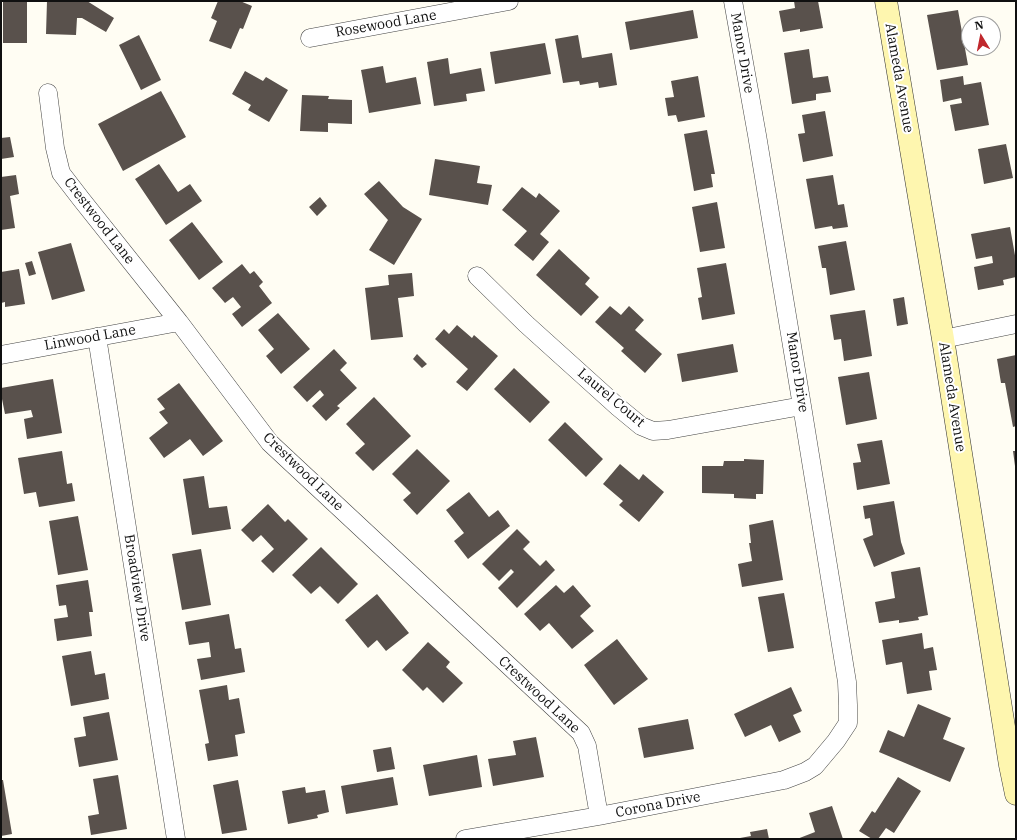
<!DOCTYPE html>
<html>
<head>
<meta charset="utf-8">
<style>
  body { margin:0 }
  #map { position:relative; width:1017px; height:840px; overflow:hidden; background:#fffdf3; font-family:"IBM Plex Serif",serif }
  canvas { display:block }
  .frame { position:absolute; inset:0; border:2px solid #101010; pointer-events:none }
  .north { position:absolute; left:961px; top:16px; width:40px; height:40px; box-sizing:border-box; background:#fff; border:1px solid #9f9f9f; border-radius:50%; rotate:350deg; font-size:11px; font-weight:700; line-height:16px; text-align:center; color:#101010 }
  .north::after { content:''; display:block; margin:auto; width:14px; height:18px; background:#c0282d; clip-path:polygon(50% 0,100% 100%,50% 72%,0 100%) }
</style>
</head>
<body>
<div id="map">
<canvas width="1017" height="840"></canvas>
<div class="frame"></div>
<div class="north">N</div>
</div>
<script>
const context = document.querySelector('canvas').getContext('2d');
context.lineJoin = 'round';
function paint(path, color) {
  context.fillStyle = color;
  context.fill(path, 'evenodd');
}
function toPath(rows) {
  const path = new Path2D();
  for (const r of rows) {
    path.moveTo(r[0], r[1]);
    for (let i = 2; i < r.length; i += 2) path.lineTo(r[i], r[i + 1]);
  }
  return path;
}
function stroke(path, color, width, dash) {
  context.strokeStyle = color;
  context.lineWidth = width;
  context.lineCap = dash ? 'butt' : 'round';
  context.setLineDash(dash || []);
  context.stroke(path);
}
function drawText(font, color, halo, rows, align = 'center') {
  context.font = font + ' "IBM Plex Serif",serif';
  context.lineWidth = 4;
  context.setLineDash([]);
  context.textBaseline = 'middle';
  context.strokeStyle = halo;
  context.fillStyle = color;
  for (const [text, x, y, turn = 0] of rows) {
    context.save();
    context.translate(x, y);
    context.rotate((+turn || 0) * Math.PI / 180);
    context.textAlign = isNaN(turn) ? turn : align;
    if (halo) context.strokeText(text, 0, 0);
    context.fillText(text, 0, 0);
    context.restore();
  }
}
const building = toPath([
  [3,1,27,1,27,43,3,43],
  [47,1,87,1,114,18,106,32,82,18,77,18,76,35,46,34],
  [218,1,240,1,252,6,243,29,240,28,231,49,209,41,217,21,211,18],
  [794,1,818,1,823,28,800,32,800,29,783,32,779,11,795,8],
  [693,10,698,38,630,50,625,22],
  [958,10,968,65,937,70,927,15],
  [139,35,161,80,141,90,119,45],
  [578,35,582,58,612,53,617,85,599,88,598,82,580,85,579,81,563,83,555,39],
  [545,43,551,74,495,84,490,52],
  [809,49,813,78,828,76,831,92,816,94,816,100,792,104,784,53],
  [448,58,450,74,481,68,485,91,466,94,467,101,434,106,427,62],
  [383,66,386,83,416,77,421,104,369,113,361,70],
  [245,71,263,81,266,77,288,90,269,122,248,110,251,105,232,94],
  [698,76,705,117,678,122,676,115,668,116,665,98,674,97,671,81],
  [963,76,964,85,981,82,989,125,955,131,950,105,962,103,961,98,943,102,940,80],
  [161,91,186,137,123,171,98,124],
  [302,95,329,96,328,99,352,100,352,124,328,123,328,132,300,131],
  [825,111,833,156,803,162,798,134,805,133,802,115],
  [707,130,715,174,711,174,713,187,694,191,684,134],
  [10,137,14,157,1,159,1,138],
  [1006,144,1013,178,984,184,978,149],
  [435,159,480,166,477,183,492,185,488,205,429,195],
  [159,164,178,192,190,184,202,201,166,225,135,179],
  [16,175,19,194,10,196,15,228,1,230,1,177],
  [833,175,838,205,844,204,848,227,833,229,832,226,815,229,806,179],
  [379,181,403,207,422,219,394,265,369,250,388,220,364,194],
  [522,187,536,198,539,193,560,211,540,234,549,242,533,261,514,245,527,231,502,210],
  [320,197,327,206,317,216,309,207],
  [717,202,725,248,700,252,692,207],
  [192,222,223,262,199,280,169,240],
  [1010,227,1016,261,1016,277,1003,280,1004,285,978,290,974,267,993,263,992,256,976,259,971,234],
  [846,241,855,290,830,295,826,268,822,268,818,246],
  [71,243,85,291,52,300,38,252],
  [559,249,590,278,585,284,599,297,581,316,536,275],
  [32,261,36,274,29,276,25,263],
  [726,263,735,314,702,320,698,298,702,297,697,268],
  [242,264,250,274,254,271,263,282,259,286,272,303,242,327,232,314,241,307,233,297,225,303,212,288],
  [19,269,25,304,5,307,5,302,1,303,1,272],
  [412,273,414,296,398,298,403,337,371,340,365,288,389,285,388,275],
  [904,297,908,324,897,326,893,299],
  [610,306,621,315,629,306,644,320,635,330,662,354,645,373,621,351,624,348,595,322],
  [865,310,872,356,844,361,841,339,834,340,830,315],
  [278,313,310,349,281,374,266,356,274,349,258,330],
  [457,325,472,338,474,335,498,356,467,391,456,382,468,369,435,339,444,329,449,334],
  [733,344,738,372,682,382,677,354],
  [334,349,347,363,340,370,357,388,337,406,340,408,326,421,312,406,324,395,320,390,307,402,293,387],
  [417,354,427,364,422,368,413,359],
  [1016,355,1016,426,1013,427,1005,383,1001,383,997,359],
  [514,368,550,402,530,423,494,389],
  [869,372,877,419,846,425,838,377],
  [53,379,62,433,27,439,24,419,33,417,31,410,5,414,1,394,1,388],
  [179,383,223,441,203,456,190,439,164,458,149,438,168,423,159,412,165,409,157,399],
  [374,397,411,436,373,471,355,453,365,444,346,424],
  [565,422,603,459,586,477,548,440],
  [882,440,890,484,857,490,853,463,861,462,857,444],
  [417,449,450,481,417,515,403,500,411,493,392,474],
  [62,451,67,484,72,483,75,501,39,507,36,492,24,494,18,458],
  [1013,451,1016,451,1016,466,1015,466],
  [744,459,764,460,763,494,756,494,756,499,734,498,734,494,702,493,702,466,723,466,724,461,744,461],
  [620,464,639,480,643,474,664,492,639,522,619,505,623,501,603,484],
  [204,476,209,508,227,506,231,529,192,535,183,479],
  [469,492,489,517,498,510,510,526,468,559,454,541,464,533,446,510],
  [894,501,901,542,905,554,874,567,863,539,873,535,870,518,865,519,863,506],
  [268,504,285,522,288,519,308,539,273,573,261,561,274,549,261,535,253,542,241,530],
  [78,516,88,570,58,575,49,521],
  [773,520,783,580,742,587,738,564,752,561,749,543,751,543,749,525],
  [517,529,530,542,523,549,540,566,546,560,555,570,517,608,498,588,514,572,511,569,499,581,482,564],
  [321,547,358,584,338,604,320,586,311,594,292,575],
  [201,549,211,605,182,610,172,554],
  [920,567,928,615,918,617,919,620,899,623,899,620,879,623,875,602,895,598,891,572],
  [88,580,93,612,89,612,92,636,57,641,54,619,68,617,66,605,59,606,56,585],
  [556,585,564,593,573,585,591,606,580,616,594,631,572,649,549,623,540,631,524,614],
  [784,593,794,648,768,652,758,597],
  [377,594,409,633,386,651,377,640,368,648,345,620],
  [229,614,235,649,241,648,245,672,201,680,197,659,211,657,209,642,189,645,185,622],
  [922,633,924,649,933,647,937,670,929,671,932,690,907,694,902,662,886,665,882,640],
  [617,639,648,679,614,705,584,665],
  [428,642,450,662,446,667,463,683,443,703,427,687,423,691,402,670],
  [91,651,95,675,105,673,109,699,71,706,62,656],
  [227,685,229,700,239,698,245,733,235,735,238,756,208,761,205,744,209,743,199,690],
  [791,687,802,711,793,715,801,732,779,742,771,725,745,737,734,714],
  [918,704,951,718,943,739,965,748,950,782,879,752,888,730,904,737],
  [109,712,118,760,79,767,74,738,86,736,83,717],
  [688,719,694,749,644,758,638,728],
  [536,737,544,777,493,786,488,759,516,755,513,741],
  [391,747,395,769,377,772,373,750],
  [477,755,482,787,429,796,423,765],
  [118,775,127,829,91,835,88,816,99,814,93,779],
  [393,777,398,805,346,814,341,786],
  [898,777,921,791,894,833,886,828,878,839,872,839,859,831,872,811,875,813],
  [1,780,3,780,12,834,1,836],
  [238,780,247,830,222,834,213,785],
  [305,787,306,793,325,790,329,812,317,815,318,818,288,824,282,791],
  [832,806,843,839,797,839,815,832,809,813],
  [767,829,769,839,740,839,740,838,751,836,750,832]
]);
const street = toPath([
  [310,38,509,1],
  [48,93,55,148,61,173,81,199,179,322,270,443,581,733,587,746,599,816],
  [477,276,526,324,618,407,641,426,653,431,668,430,802,406],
  [97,337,176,839],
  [943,339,1016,324],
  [1,355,179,322],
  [465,839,599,816,784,780,805,772,815,766,836,741,848,723,848,705,847,682,802,406,757,135,733,1]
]);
const secondary = toPath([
  [886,1,943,339,1010,765,1016,794]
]);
const streetNames = [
  ["Rosewood Lane",386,24,-10],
  ["Manor Drive",742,53,80],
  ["Alameda Avenue",899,78,80],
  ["Crestwood Lane",99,221,52],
  ["Linwood Lane",90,338,-10],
  ["Manor Drive",797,372,81],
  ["Alameda Avenue",952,397,81],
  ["Laurel Court",611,398,40],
  ["Crestwood Lane",303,472,44],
  ["Broadview Drive",137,588,81],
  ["Crestwood Lane",539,695,43],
  ["Corona Drive",658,805,-11]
];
paint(building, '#59514c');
stroke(street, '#434343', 19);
stroke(secondary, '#323232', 23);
stroke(street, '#fff', 18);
stroke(secondary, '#fef6af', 22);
drawText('14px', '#101010', '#fff', streetNames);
</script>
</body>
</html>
